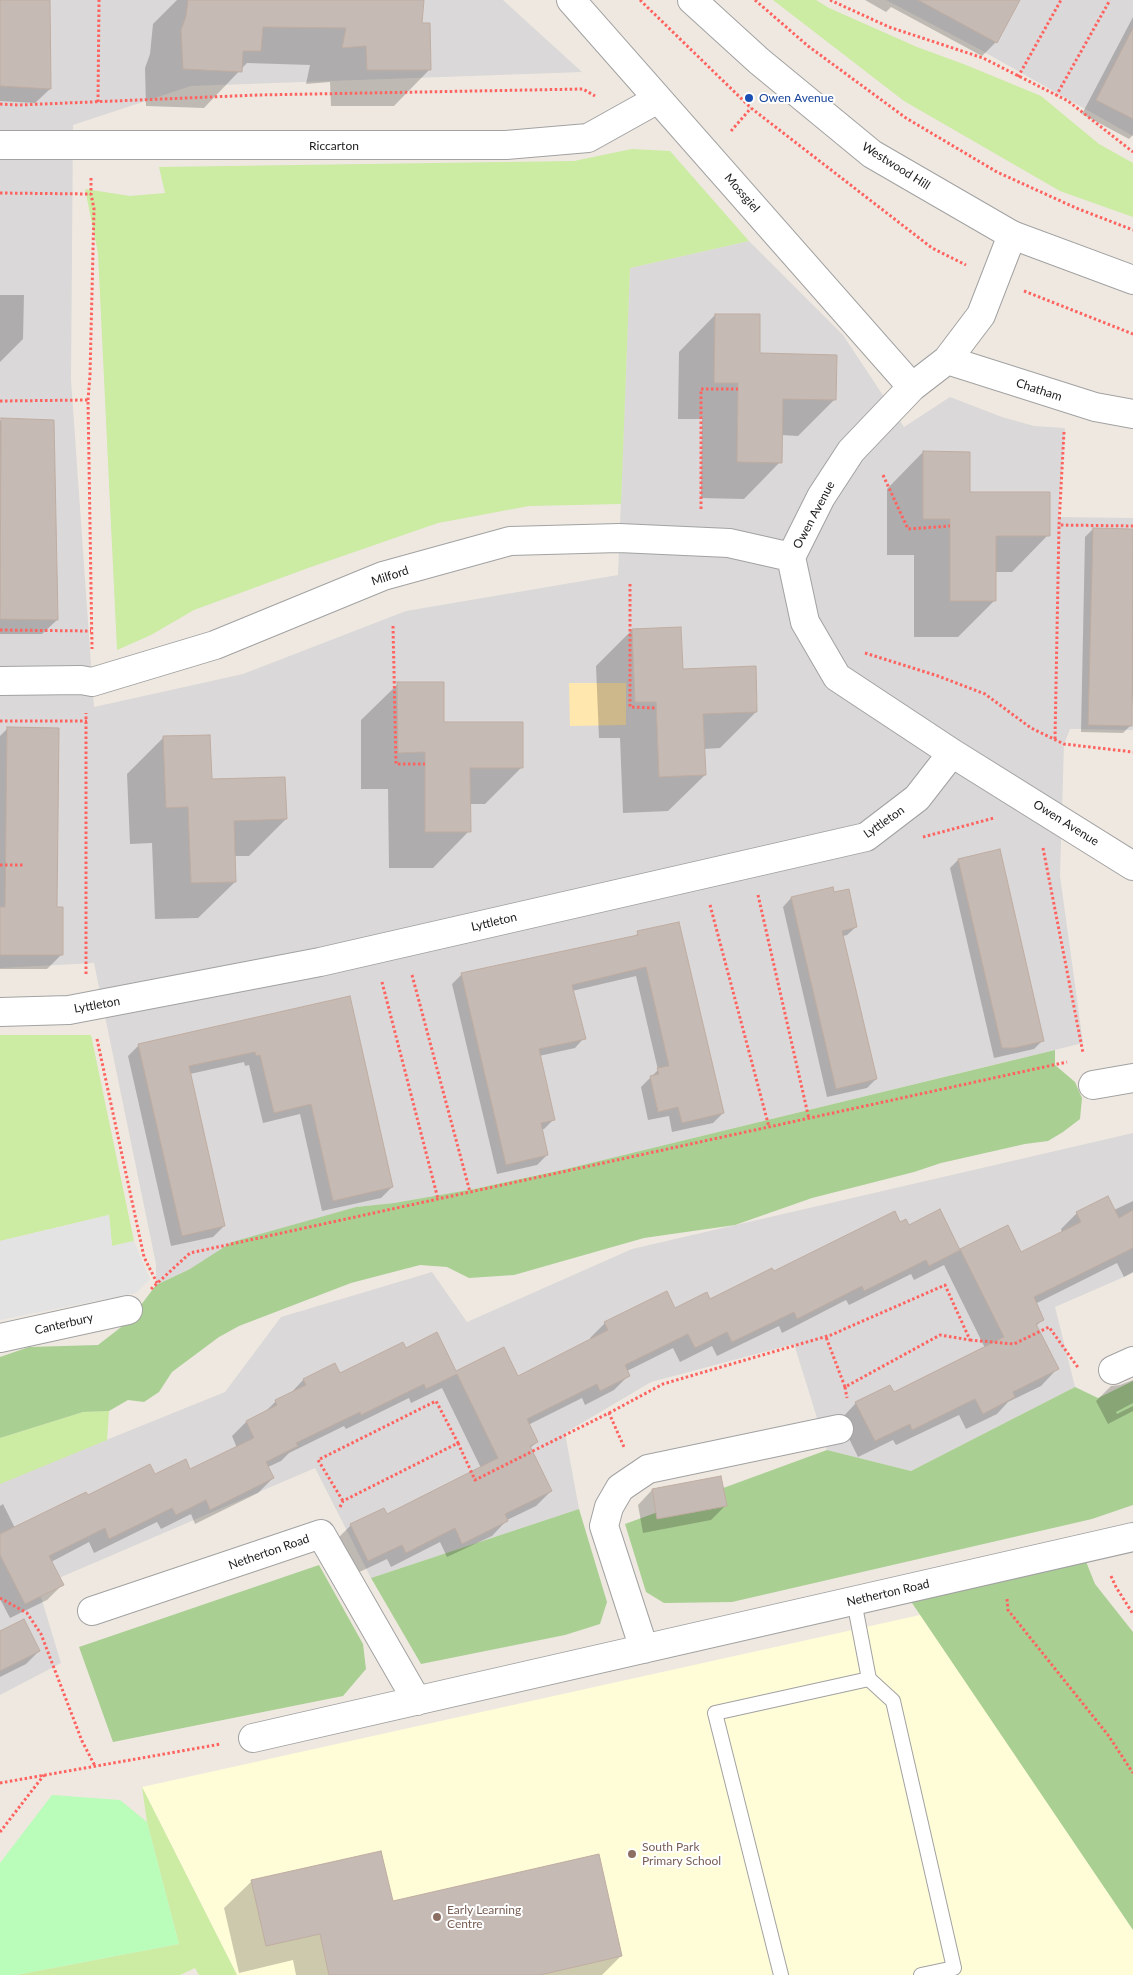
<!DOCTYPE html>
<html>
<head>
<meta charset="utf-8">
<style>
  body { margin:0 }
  canvas { display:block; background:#eee8e0 }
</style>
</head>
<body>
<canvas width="1133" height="1975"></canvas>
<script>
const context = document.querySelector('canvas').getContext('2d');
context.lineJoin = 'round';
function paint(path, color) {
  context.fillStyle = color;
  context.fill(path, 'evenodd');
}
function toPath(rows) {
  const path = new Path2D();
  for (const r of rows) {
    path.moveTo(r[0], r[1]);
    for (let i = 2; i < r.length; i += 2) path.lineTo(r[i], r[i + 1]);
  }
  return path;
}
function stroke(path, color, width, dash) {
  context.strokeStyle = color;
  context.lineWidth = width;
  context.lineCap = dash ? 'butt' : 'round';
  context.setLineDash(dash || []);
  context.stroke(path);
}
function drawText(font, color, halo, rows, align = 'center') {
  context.font = font + ' Lato,sans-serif';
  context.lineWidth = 4;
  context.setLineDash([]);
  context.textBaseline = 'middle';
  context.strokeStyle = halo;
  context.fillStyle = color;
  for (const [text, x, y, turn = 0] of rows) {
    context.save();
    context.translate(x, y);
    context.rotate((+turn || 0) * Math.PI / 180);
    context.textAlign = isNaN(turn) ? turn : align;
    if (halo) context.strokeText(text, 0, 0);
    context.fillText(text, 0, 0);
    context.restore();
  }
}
const residential = toPath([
  [0,0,503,0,582,72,191,86,73,125,71,380,94,707,243,674,406,611,618,575,630,268,749,241,843,335,904,427,950,397,1002,417,1034,426,1065,428,1058,517,1133,518,1133,730,1070,729,1064,744,1060,876,1083,1043,562,1170,474,1189,394,1203,356,1207,319,1218,190,1269,156,1285,156,1264,94,963,0,968],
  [886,0,1133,0,1133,136,979,49],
  [1133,1133,1133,1273,1055,1307,1075,1387,911,1471,827,1450,794,1344,651,1382,565,1433,579,1509,371,1578,315,1468,38,1587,61,1663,0,1695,0,1483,225,1392,281,1317,432,1272,467,1322,632,1249]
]);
const education = toPath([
  [929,1613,1133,1921,1133,1975,237,1975,142,1787]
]);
const grass = toPath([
  [773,0,816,0,829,8,917,47,966,65,1041,96,1099,144,1133,163,1133,217,1060,191,904,101],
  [632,149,670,151,749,241,630,268,621,504,529,506,438,523,308,568,194,610,151,635,117,650,98,253,85,189,130,196,165,193,159,167,574,161],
  [0,1035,91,1035,134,1241,112,1246,109,1215,0,1241],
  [109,1411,107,1440,0,1484,0,1438,83,1412],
  [142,1787,237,1975,199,1975,195,1968,180,1975,16,1975,179,1944,147,1822]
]);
const forest = toPath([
  [1055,1050,1055,1065,1075,1082,1082,1098,1080,1119,1063,1132,1048,1141,1025,1144,941,1163,914,1172,812,1198,735,1225,644,1238,514,1275,469,1278,447,1267,420,1265,351,1283,239,1326,219,1337,172,1372,159,1392,144,1402,128,1400,109,1411,83,1412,0,1438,0,1357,29,1347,98,1345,129,1321,156,1285,190,1269,232,1242,356,1207,394,1203,474,1189,562,1170],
  [1133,1381,1133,1505,1092,1519,732,1602,664,1603,646,1592,625,1524,827,1450,911,1471,1075,1387,1098,1398],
  [579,1509,607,1602,600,1624,565,1635,421,1664,371,1578],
  [1081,1549,1095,1584,1133,1632,1133,1930,910,1600],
  [319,1565,363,1644,366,1669,343,1696,113,1742,79,1647]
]);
const sand = toPath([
  [569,683,626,683,626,725,570,726]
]);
const park = toPath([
  [52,1795,120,1800,147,1822,179,1944,16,1975,0,1975,0,1863]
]);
const parking = toPath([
  [109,1215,112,1246,134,1241,150,1279,136,1293,0,1320,0,1241]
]);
const shadow = toPath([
  [0,0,49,0,50,89,35,103,0,101],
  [177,0,423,0,421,24,430,69,394,106,331,106,330,82,306,84,310,65,247,63,204,108,146,106,145,68,150,54,153,24],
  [865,0,1019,0,996,42,982,56,891,7,886,12],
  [1133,17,1133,135,1129,139,1082,114],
  [0,295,24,295,23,339,0,362],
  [715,315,759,354,835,399,798,436,781,435,780,462,744,499,701,498,702,419,678,419,679,352],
  [2,419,57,620,42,634,0,634,0,421],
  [923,452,969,493,1048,535,1012,572,994,572,994,601,958,637,914,637,914,555,887,555,887,489],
  [1093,529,1133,530,1133,690,1131,725,1123,733,1081,732,1085,537],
  [632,630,682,670,756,712,720,748,704,749,705,775,668,811,623,813,620,738,599,738,596,666],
  [398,684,443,724,522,767,485,804,469,804,469,831,433,868,389,868,388,789,361,789,361,720],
  [8,728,56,908,61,955,47,969,0,969,0,736],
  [164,737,211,780,286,819,249,856,234,856,235,882,198,918,155,919,152,843,130,844,127,774],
  [958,860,1043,1040,1034,1049,994,1058,950,868],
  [832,889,856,927,847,935,843,936,876,1079,867,1088,827,1097,783,907,791,898],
  [638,933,723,1113,713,1123,672,1132,669,1116,648,1120,641,1087,658,1070,636,976,572,991,584,1038,575,1048,539,1056,554,1119,544,1129,541,1130,547,1155,537,1165,497,1174,452,984,462,974,634,937],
  [349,997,392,1187,381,1198,322,1211,300,1114,263,1123,249,1065,245,1066,244,1062,190,1074,224,1226,213,1237,171,1246,128,1056,139,1045],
  [1133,1201,1133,1272,1124,1277,1117,1263,1035,1304,1043,1319,1036,1326,1057,1369,1041,1386,1008,1402,997,1414,966,1429,959,1415,896,1445,893,1440,858,1457,840,1420,856,1403,893,1394,985,1348,944,1265,914,1280,911,1274,849,1305,846,1300,782,1333,779,1326,717,1356,712,1346,680,1362,673,1348,627,1371,629,1375,614,1390,585,1405,582,1398,528,1425,537,1442,530,1448,551,1491,536,1506,507,1520,492,1536,447,1557,440,1542,391,1567,387,1559,353,1575,336,1540,351,1525,386,1516,481,1468,442,1388,411,1403,409,1398,346,1429,344,1426,289,1453,281,1461,268,1467,273,1478,258,1493,195,1524,191,1514,161,1529,157,1522,94,1553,89,1542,51,1562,62,1585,47,1600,10,1618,0,1599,0,1506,3,1504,15,1528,87,1497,155,1476,190,1471,237,1448,232,1436,246,1422,264,1413,276,1401,289,1395,303,1380,340,1374,405,1350,455,1373,517,1377,591,1340,590,1338,605,1323,710,1301,773,1273,900,1224,908,1227,939,1211,959,1251,961,1250,1020,1253,1062,1233,1061,1229,1077,1213,1114,1210],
  [1133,1380,1133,1403,1116,1412,1117,1414,1133,1406,1133,1411,1108,1424,1096,1401,1111,1386,1120,1385],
  [652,1490,725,1506,711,1520,643,1533,638,1505],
  [0,1632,39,1651,26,1664,0,1677],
  [252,1881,392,1902,621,1956,602,1975,296,1975,293,1960,239,1973,224,1908]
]);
const building = toPath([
  [0,0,50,0,51,89,0,86,0,0],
  [188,0,424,0,422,23,430,23,431,70,367,70,366,46,342,48,346,28,263,27,261,51,243,51,242,72,183,69,181,30,186,16,188,0],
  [918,0,1020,0,997,43,918,0],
  [1133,28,1133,119,1096,100,1133,28],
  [715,314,760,314,760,353,837,355,836,400,783,399,782,463,737,462,738,383,714,383,715,314],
  [1,418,54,420,58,620,0,619,1,418],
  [923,451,970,452,970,492,1050,492,1050,536,996,536,996,601,950,601,950,519,923,519,923,451],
  [1093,528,1133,529,1132,726,1088,725,1093,528],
  [681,627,683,669,756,666,757,712,703,714,706,775,659,777,656,702,635,702,632,629,681,627],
  [397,682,444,682,444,722,523,722,523,768,470,768,471,832,425,832,425,752,398,753,397,682],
  [7,727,59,728,57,907,63,907,63,955,0,955,0,907,5,907,7,727],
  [210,735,212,779,285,777,287,819,234,821,236,882,191,883,188,807,166,808,163,736,210,735],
  [1000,849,1044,1041,1014,1048,1002,1048,958,859,1000,849],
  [833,887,834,892,849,889,857,927,842,931,877,1079,836,1089,791,897,833,887],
  [679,922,724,1113,682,1123,678,1107,658,1112,650,1076,659,1074,657,1068,669,1066,646,967,572,985,586,1039,539,1049,555,1120,541,1123,548,1155,506,1165,461,973,638,935,637,931,679,922],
  [350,996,393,1187,333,1201,311,1104,274,1113,260,1055,256,1056,255,1052,189,1066,225,1226,182,1236,138,1044,350,996],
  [1108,1196,1119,1218,1133,1210,1133,1248,1034,1297,1044,1320,1036,1324,1059,1369,1013,1392,1015,1397,983,1414,975,1399,912,1430,910,1424,875,1441,855,1402,890,1385,894,1392,1004,1337,960,1249,1008,1225,1021,1252,1081,1222,1076,1212,1108,1196],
  [940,1209,960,1250,929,1266,926,1260,864,1291,862,1286,797,1319,794,1312,732,1342,727,1332,695,1348,688,1334,625,1365,630,1376,600,1391,597,1384,527,1419,538,1442,530,1446,552,1491,505,1514,508,1521,462,1544,455,1528,406,1553,402,1545,368,1561,350,1524,384,1508,387,1514,498,1458,457,1374,426,1389,424,1384,361,1415,360,1412,296,1443,298,1446,266,1462,274,1478,210,1510,206,1500,176,1515,172,1508,109,1539,105,1528,49,1556,64,1585,25,1604,0,1555,0,1534,86,1492,88,1495,150,1464,155,1474,186,1459,190,1469,254,1438,246,1421,277,1405,275,1400,306,1385,303,1379,335,1363,340,1373,403,1342,406,1348,437,1332,456,1371,504,1347,518,1376,608,1330,604,1322,667,1291,675,1308,707,1292,710,1299,772,1268,774,1271,895,1211,900,1222,906,1219,909,1225,940,1209],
  [721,1476,727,1506,657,1519,652,1489,721,1476],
  [24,1619,40,1651,0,1671,0,1631,24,1619],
  [381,1851,393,1901,599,1854,622,1956,540,1975,329,1975,320,1934,266,1946,251,1880,381,1851]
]);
const path = toPath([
  [640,0,751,108,932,248,966,265],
  [755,0,808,46,906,118,997,172,1076,208,1133,230],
  [830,0,889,27,983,58,1068,101,1133,152],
  [1018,77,1061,0],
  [1056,96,1110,0],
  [98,102,99,0],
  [0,104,19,105,258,95,583,89,595,96],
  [731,131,751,108],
  [0,193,91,194],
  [1024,291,1133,334],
  [88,400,90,375,94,209,91,194,91,177],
  [0,401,88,400,92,649],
  [1064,432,1059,525,1133,526],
  [883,475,908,529,950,526],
  [701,509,701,389,738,389],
  [630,584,630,707,656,708],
  [393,626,396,764,425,764],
  [0,630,91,631],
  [865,653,938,676,985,694,1031,728,1064,744,1133,752],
  [0,721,87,721],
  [1055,739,1059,525],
  [923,837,994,818],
  [1043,848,1083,1053],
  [0,865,24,865],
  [758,895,809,1119],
  [710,905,769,1127],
  [86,974,86,713],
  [412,975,470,1192],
  [382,982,438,1199],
  [97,1039,144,1257,157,1283],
  [151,1289,190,1253,1067,1062],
  [970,1340,1014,1344,1049,1327,1079,1369],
  [845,1387,847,1398],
  [609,1413,663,1384,831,1335,945,1285,970,1340,940,1335,845,1387,826,1337],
  [458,1443,475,1480,609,1413,624,1447],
  [340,1507,343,1501,458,1443,436,1401,318,1460,343,1501],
  [1111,1576,1116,1587,1133,1614],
  [0,1598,27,1613,41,1634,82,1741,95,1766],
  [1007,1599,1008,1610,1108,1735,1133,1773],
  [0,1783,221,1744],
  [0,1832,44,1775]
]);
const service = toPath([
  [854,1601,869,1679,893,1701,954,1968,921,1975],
  [781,1975,715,1713,869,1679]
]);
const minor = toPath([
  [571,0,912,387],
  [0,145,506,145,588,138,658,99],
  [1012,235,981,315,947,360,912,387,851,451,821,497,791,557,805,622,837,677,952,753,1133,866],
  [947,360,1095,407,1133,414],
  [0,681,81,680,92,682,215,645,383,576,510,541,619,538,729,543,791,557],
  [0,1012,69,1010,320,962,866,837,917,798,952,753],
  [1093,1085,1133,1078],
  [0,1338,128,1310],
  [1113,1370,1133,1361],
  [92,1611,321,1534,417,1701],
  [644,1649,604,1526,609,1507,620,1488,648,1469,839,1429],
  [253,1738,1133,1537]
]);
const tertiary = toPath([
  [692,0,759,61,872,154,1012,235,1133,280]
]);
const markers = [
  [749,98,5,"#1a4fb4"],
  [632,1854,5,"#8d6e63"],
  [437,1917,5,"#8d6e63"]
];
const transitNames = [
  ["Owen Avenue",759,98]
];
const streetNames = [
  ["Riccarton",334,146],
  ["Westwood Hill",896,166,32],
  ["Mossgiel",742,193,49],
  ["Chatham",1039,390,18],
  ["Owen Avenue",814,515,-62],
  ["Milford",390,576,-18],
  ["Lyttleton",884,822,-35],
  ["Owen Avenue",1066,823,32],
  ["Lyttleton",494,922,-13],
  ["Lyttleton",97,1005,-10],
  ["Canterbury",64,1324,-13],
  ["Netherton Road",269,1552,-19],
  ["Netherton Road",888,1593,-13]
];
const educationNames = [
  ["South Park",642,1847],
  ["Primary School",642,1861],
  ["Early Learning",447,1910],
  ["Centre",447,1924]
];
paint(residential, '#dad8d8');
paint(education, '#fffcd8');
paint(grass, '#cceba3');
paint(forest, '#aacf93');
paint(sand, '#ffe7ad');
paint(park, '#bafcb9');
paint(parking, '#e3e3e3');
paint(shadow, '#0003');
paint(building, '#c5bab4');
stroke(building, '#c0ada2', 1);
stroke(service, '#a2a2a2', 16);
stroke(minor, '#a2a2a2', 30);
stroke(tertiary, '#a2a2a2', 30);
stroke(path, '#ff6360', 3, [2.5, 2.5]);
stroke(service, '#fff', 14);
stroke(minor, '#fff', 28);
stroke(tertiary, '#fff', 28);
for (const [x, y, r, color] of markers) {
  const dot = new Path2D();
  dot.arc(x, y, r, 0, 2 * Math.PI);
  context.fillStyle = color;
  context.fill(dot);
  stroke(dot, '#fff', 2);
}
drawText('12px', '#164399', '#fff', transitNames, 'left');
drawText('12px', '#1b1b1b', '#fff', streetNames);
drawText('12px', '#785e54', '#fff', educationNames, 'left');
</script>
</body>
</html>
